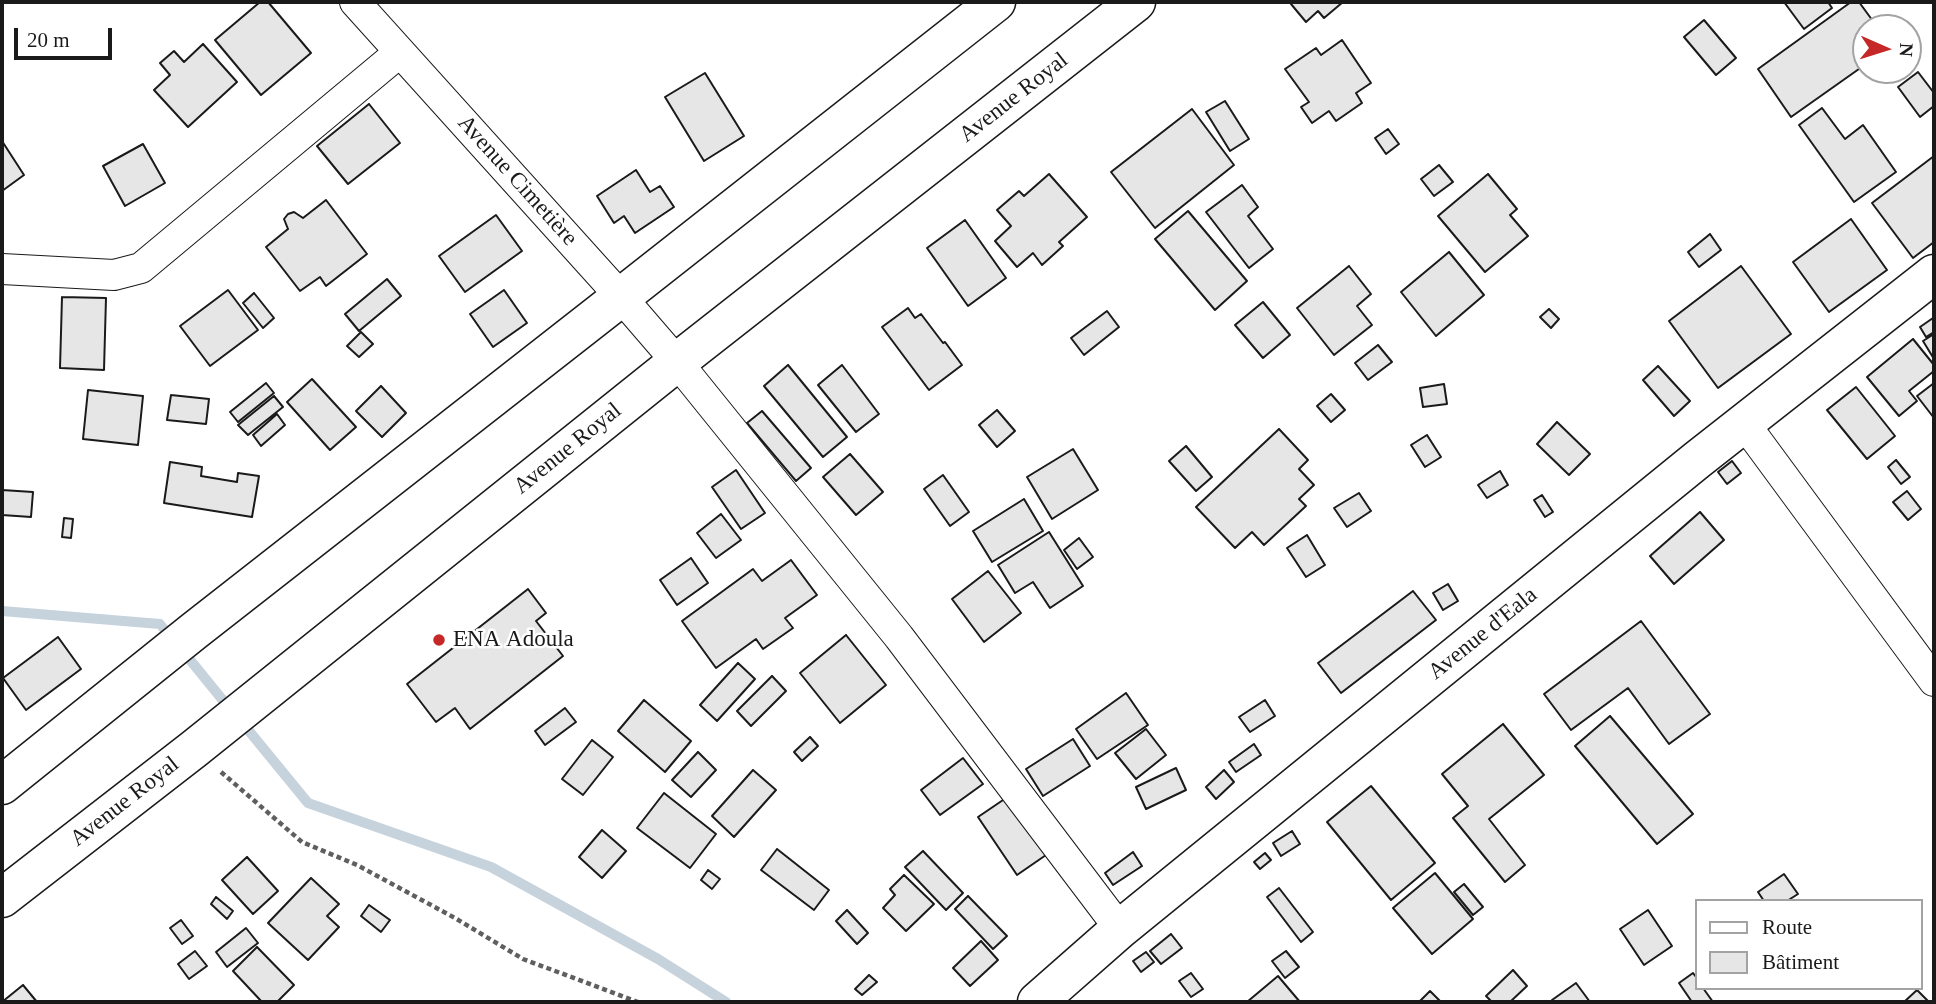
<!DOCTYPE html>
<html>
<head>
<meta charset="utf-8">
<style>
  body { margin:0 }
  #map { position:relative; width:1936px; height:1004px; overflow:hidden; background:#fff; font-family:Georgia,serif }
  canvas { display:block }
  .frame { position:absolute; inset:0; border:4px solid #1a1a1a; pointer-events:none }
  .legend { position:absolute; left:1695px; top:899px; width:228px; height:91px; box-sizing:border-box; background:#fff; border:2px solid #a3a3a3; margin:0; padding:9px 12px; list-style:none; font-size:21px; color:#1a1a1a }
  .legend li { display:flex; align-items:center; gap:14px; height:35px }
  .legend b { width:35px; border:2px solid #a3a3a3 }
  .north { position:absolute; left:1852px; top:14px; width:70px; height:70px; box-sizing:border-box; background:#fff; border:2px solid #a3a3a3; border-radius:50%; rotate:93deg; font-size:19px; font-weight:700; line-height:28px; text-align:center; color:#1a1a1a }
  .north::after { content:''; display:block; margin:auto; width:24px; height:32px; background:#c62828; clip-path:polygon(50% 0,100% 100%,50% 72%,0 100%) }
  .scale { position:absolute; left:14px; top:28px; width:98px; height:32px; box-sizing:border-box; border:4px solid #1a1a1a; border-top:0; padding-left:9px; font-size:21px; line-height:24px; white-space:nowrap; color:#1a1a1a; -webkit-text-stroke:5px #fff; paint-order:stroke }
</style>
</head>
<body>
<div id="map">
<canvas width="1936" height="1004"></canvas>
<div class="frame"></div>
<ul class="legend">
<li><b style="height:9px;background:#fff"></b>Route</li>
<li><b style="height:19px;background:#e6e6e6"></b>Bâtiment</li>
</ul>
<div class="north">N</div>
<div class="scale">20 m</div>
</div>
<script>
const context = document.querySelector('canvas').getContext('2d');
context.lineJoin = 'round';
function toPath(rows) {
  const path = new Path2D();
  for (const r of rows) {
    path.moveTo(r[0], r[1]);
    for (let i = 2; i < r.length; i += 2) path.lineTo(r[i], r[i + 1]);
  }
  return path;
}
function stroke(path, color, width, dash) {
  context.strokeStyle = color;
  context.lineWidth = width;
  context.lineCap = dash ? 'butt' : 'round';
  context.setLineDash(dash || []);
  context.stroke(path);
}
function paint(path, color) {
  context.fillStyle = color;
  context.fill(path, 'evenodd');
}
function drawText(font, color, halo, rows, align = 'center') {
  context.font = font + ' Georgia,serif';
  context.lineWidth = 5;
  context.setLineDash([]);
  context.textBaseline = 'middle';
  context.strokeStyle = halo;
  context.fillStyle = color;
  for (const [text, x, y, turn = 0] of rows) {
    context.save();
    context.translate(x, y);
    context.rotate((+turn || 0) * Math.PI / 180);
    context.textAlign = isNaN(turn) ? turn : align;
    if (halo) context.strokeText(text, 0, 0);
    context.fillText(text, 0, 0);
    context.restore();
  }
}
const stream = toPath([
  [2,611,160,624,172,639],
  [182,650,230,709],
  [240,720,308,803,491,867,658,959,726,1002]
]);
const building = toPath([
  [260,2,268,2,311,53,261,95,215,40,260,2],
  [1294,2,1343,2,1324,18,1318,11,1306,22,1291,4,1294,2],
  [1784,2,1828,2,1832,8,1804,29,1784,2],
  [1851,2,1859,2,1878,28,1866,28,1866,64,1791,117,1758,69,1851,2],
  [1704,20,1736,58,1716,75,1684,37,1704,20],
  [1342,40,1371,83,1356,93,1362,103,1336,121,1329,111,1312,123,1301,107,1309,102,1285,69,1316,48,1321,55,1342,40],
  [203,44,237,82,188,127,154,90,170,75,160,63,174,51,184,62,203,44],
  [1918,72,1934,93,1934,106,1920,117,1898,87,1918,72],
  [705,73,744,136,704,161,665,97,705,73],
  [1225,101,1249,139,1230,151,1206,112,1225,101],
  [369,104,400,143,348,184,317,146,369,104],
  [1822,108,1845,139,1863,125,1896,172,1854,202,1799,125,1822,108],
  [1192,109,1234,165,1155,228,1111,172,1192,109],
  [1388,129,1399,144,1386,154,1375,138,1388,129],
  [2,141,24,175,2,191,2,141],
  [143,144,165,183,125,206,103,166,143,144],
  [1934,156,1934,242,1913,258,1872,203,1934,156],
  [1439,165,1453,182,1434,196,1421,179,1439,165],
  [636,170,650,192,660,186,674,207,635,233,624,216,614,223,597,196,636,170],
  [1049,174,1087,217,1059,242,1063,246,1042,265,1033,253,1017,267,995,241,1011,226,997,210,1019,191,1024,196,1049,174],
  [1488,174,1517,209,1510,215,1528,236,1485,272,1438,216,1488,174],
  [1242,185,1258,207,1248,216,1273,249,1249,268,1206,212,1242,185],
  [326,200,367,254,326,286,320,277,300,291,266,247,288,229,284,219,288,214,294,212,303,218,326,200],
  [1188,211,1247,281,1215,310,1155,239,1188,211],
  [496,215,522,251,465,292,439,256,496,215],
  [1851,219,1887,270,1829,312,1793,262,1851,219],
  [965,220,1006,278,968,306,927,248,965,220],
  [1710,234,1721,250,1699,267,1688,252,1710,234],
  [1449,252,1484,295,1436,336,1401,292,1449,252],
  [1349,266,1371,294,1357,306,1372,325,1334,355,1297,308,1349,266],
  [1741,266,1791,334,1718,388,1669,321,1741,266],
  [387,279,401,296,359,331,345,314,387,279],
  [228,290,258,330,210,366,180,326,228,290],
  [504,290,527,323,493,347,470,314,504,290],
  [254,293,274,318,263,328,243,303,254,293],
  [62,297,106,298,104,370,60,368,62,297],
  [1263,302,1290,335,1263,358,1235,325,1263,302],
  [908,308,915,318,921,314,943,343,945,342,962,365,929,390,882,327,908,308],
  [1549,309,1559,319,1551,328,1540,317,1549,309],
  [1107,311,1119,327,1084,355,1071,338,1107,311],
  [1933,318,1934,332,1926,337,1920,327,1933,318],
  [361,332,373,344,359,357,347,346,361,332],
  [1934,334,1934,359,1923,341,1934,334],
  [1913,339,1934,365,1934,371,1909,391,1917,401,1899,416,1867,377,1913,339],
  [1378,345,1392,362,1368,380,1355,363,1378,345],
  [788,365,847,437,823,457,764,386,788,365],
  [842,365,879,414,856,432,818,385,842,365],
  [1658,366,1690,401,1674,416,1643,380,1658,366],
  [312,379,356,427,330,450,287,402,312,379],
  [266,383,274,393,238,422,230,412,266,383],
  [1934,383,1934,418,1917,396,1934,383],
  [1444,384,1447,404,1423,407,1420,388,1444,384],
  [381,386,406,413,382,437,356,411,381,386],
  [1856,387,1895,436,1867,459,1827,410,1856,387],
  [88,390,143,396,138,445,83,439,88,390],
  [1331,394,1345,410,1331,422,1317,406,1331,394],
  [171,395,209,399,206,424,167,420,171,395],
  [274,396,283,407,248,435,238,425,274,396],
  [997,410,1015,431,997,447,979,425,997,410],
  [762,411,811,468,796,481,747,423,762,411],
  [277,414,285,425,261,446,253,435,277,414],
  [1557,422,1590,454,1569,475,1537,444,1557,422],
  [1279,429,1308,460,1299,469,1314,485,1299,499,1306,506,1264,545,1252,532,1235,548,1196,507,1279,429],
  [1427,435,1441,457,1425,467,1411,445,1427,435],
  [1186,446,1212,477,1196,491,1169,461,1186,446],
  [1073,449,1098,490,1052,519,1027,477,1073,449],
  [850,454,883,492,856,515,823,477,850,454],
  [1896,460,1910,477,1901,484,1888,467,1896,460],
  [1732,461,1741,473,1727,484,1718,472,1732,461],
  [170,462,202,467,201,476,237,482,238,473,259,476,252,517,164,503,170,462],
  [736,470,765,513,741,529,712,487,736,470],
  [1500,471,1508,485,1487,498,1478,485,1500,471],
  [943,475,969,512,950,526,924,489,943,475],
  [2,490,33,492,31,517,2,515,2,490],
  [1907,491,1921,509,1908,520,1893,502,1907,491],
  [1359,493,1371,511,1347,527,1334,508,1359,493],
  [1542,495,1553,512,1545,517,1534,500,1542,495],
  [1024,499,1043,531,992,562,973,531,1024,499],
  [1700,512,1724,540,1674,584,1650,556,1700,512],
  [721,514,741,540,716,558,697,533,721,514],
  [64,518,73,519,71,538,62,537,64,518],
  [1049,532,1083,586,1050,608,1033,582,1015,593,998,565,1049,532],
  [1307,535,1325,565,1306,577,1287,548,1307,535],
  [1079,538,1093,557,1077,569,1064,550,1079,538],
  [691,558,708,583,677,605,660,580,691,558],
  [791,560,817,595,785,618,793,628,763,649,756,639,716,668,682,621,753,569,762,581,791,560],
  [988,571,1021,613,984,642,952,599,988,571],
  [1448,584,1458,601,1443,610,1433,593,1448,584],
  [528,589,546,613,536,621,563,656,470,729,455,708,436,722,407,684,528,589],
  [1413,591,1436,620,1341,693,1318,663,1413,591],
  [1641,621,1710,714,1669,744,1628,688,1571,730,1544,694,1641,621],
  [846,635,886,685,840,723,800,673,846,635],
  [58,637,81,669,26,710,3,678,58,637],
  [738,663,755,679,717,721,700,705,738,663],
  [772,676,786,691,751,726,737,711,772,676],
  [1126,693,1148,725,1097,759,1076,729,1126,693],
  [644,700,691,741,665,772,618,731,644,700],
  [1265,700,1275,716,1250,732,1239,717,1265,700],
  [565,708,576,722,545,745,535,731,565,708],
  [1610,716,1693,814,1657,844,1575,746,1610,716],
  [1503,724,1544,775,1489,819,1525,865,1505,882,1453,818,1468,806,1442,774,1503,724],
  [1146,729,1166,755,1136,779,1115,753,1146,729],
  [810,737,818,746,802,761,794,752,810,737],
  [1073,739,1090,766,1043,796,1026,769,1073,739],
  [592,740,613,757,583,795,562,779,592,740],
  [1254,744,1261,755,1236,772,1229,762,1254,744],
  [698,752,716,770,691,797,672,780,698,752],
  [963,758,983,784,940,815,921,790,963,758],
  [1176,768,1186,790,1146,809,1136,787,1176,768],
  [753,770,776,790,734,837,712,816,753,770],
  [1224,770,1234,782,1216,799,1206,787,1224,770],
  [1371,786,1435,863,1391,900,1327,822,1371,786],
  [664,793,716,834,690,868,637,828,664,793],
  [1006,798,1046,855,1017,875,978,817,1006,798],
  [602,830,626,851,602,878,579,857,602,830],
  [1292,831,1300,844,1281,856,1273,843,1292,831],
  [777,849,829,890,814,910,761,870,777,849],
  [923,851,963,893,946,910,905,867,923,851],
  [1133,852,1142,866,1113,885,1105,873,1133,852],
  [1265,853,1271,860,1260,869,1254,862,1265,853],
  [247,857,278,891,253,914,222,880,247,857],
  [708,870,720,879,712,889,701,880,708,870],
  [1435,873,1473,919,1432,954,1393,908,1435,873],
  [1784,874,1798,894,1787,901,1764,901,1758,892,1784,874],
  [904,875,934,904,906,931,883,908,895,895,890,889,904,875],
  [311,878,339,904,327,916,339,927,308,960,268,923,311,878],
  [1464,884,1483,907,1473,915,1454,892,1464,884],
  [1279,888,1313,932,1301,942,1267,897,1279,888],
  [968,896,1007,936,993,949,955,909,968,896],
  [216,897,233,911,227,919,211,904,216,897],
  [369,905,390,920,381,932,361,916,369,905],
  [847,910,868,933,857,944,836,921,847,910],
  [1648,910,1672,946,1644,965,1620,929,1648,910],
  [181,920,193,936,182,944,170,928,181,920],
  [246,928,258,943,227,967,216,952,246,928],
  [1171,934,1182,948,1161,964,1150,951,1171,934],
  [981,941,998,960,970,986,953,968,981,941],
  [257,947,294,985,277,1002,262,1002,233,971,257,947],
  [195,951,207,966,189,979,178,964,195,951],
  [1286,951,1299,967,1285,978,1272,961,1286,951],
  [1146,952,1154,962,1141,972,1133,961,1146,952],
  [1513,970,1527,986,1510,1002,1492,1002,1486,996,1513,970],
  [1191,973,1203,989,1191,997,1179,981,1191,973],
  [1693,973,1696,977,1696,988,1703,988,1713,1002,1692,1002,1679,983,1693,973],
  [869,975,877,982,862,995,855,989,869,975],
  [1278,976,1300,1002,1247,1002,1278,976],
  [1576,983,1590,1002,1553,1002,1552,1000,1576,983],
  [23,985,37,1002,2,1002,23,985],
  [1917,990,1929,1002,1904,1002,1917,990],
  [1430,991,1441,1002,1419,1002,1430,991]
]);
const path = toPath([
  [221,772,302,842,357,865,455,918,523,959,638,1002]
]);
const street = toPath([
  [355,2,621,297,677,362,899,637,1120,929],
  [2,269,114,275,141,268,400,52],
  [1744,423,1934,681]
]);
const secondary = toPath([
  [2,785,194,631,621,297,996,2],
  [2,898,194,749,677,362,1136,2],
  [1037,1002,1120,929,1697,460,1934,274]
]);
const markers = [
  [439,640,7,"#c62828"]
];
const streetNames = [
  ["Avenue Royal",1014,98,-38],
  ["Avenue Cimetière",517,181,48],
  ["Avenue Royal",568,449,-39],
  ["Avenue d'Eala",1483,634,-39],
  ["Avenue Royal",125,802,-38]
];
const poiNames = [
  ["ENA Adoula",453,640]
];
stroke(stream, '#c6d2dc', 10);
paint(building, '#e6e6e6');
stroke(building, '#1a1a1a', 2);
stroke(street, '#1a1a1a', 32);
stroke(secondary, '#1a1a1a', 41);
stroke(path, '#5f5f5f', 4.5, [5, 3.5]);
stroke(street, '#fff', 30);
stroke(secondary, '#fff', 38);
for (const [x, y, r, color] of markers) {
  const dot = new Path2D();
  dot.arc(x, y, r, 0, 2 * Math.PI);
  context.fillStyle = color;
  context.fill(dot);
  stroke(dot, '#fff', 2.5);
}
drawText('23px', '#1a1a1a', '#fff', streetNames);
drawText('23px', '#1a1a1a', '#fff', poiNames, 'left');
</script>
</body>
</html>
